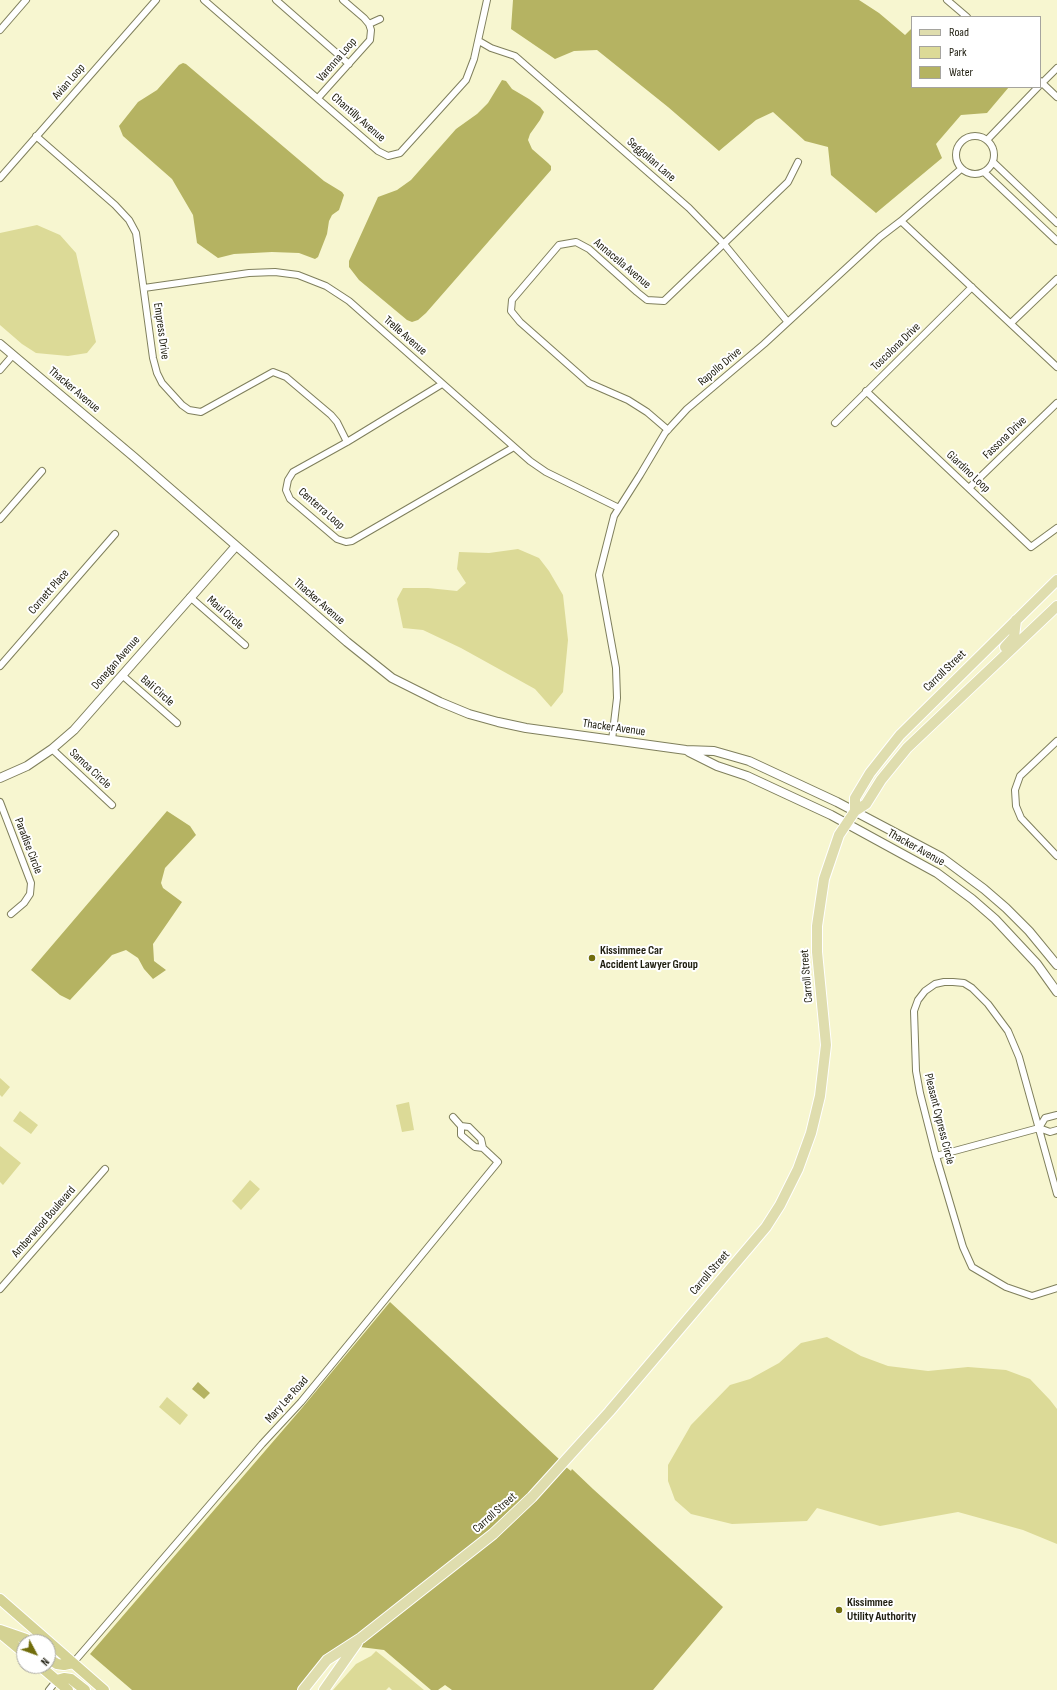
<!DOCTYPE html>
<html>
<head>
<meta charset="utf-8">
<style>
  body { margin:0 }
  #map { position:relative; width:1057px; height:1690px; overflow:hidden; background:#f7f6d0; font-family:"Sofia Sans Condensed",sans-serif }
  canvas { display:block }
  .legend { position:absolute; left:911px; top:16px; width:130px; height:72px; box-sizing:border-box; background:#fff; border:1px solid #a5a49f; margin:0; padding:5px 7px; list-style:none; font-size:12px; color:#1d1c0e }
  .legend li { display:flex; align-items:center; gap:8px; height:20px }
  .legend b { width:20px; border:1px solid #a5a49f }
  .north { position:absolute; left:16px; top:1634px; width:40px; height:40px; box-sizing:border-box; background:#fff; border:1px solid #a5a49f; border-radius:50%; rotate:131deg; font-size:11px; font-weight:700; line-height:16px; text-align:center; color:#1d1c0e }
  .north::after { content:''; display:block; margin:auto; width:14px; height:18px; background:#716d0c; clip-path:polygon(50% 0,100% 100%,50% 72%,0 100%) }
</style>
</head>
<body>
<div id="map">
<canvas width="1057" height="1690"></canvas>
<ul class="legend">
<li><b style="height:5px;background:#dfddae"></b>Road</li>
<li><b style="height:11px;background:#dcda97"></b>Park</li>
<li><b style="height:11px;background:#b5b362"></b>Water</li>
</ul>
<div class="north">N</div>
</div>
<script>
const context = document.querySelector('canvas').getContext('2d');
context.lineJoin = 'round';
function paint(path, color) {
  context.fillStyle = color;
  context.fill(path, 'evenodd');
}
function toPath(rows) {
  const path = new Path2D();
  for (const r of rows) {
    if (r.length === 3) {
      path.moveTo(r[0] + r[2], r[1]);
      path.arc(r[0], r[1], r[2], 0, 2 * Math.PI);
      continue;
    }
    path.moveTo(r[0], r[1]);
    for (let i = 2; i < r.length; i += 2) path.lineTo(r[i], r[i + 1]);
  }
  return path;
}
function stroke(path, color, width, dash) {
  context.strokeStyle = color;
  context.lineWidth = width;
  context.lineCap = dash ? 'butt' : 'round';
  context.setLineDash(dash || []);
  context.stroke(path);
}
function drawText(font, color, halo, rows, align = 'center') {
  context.font = font + ' "Sofia Sans Condensed",sans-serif';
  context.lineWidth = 4;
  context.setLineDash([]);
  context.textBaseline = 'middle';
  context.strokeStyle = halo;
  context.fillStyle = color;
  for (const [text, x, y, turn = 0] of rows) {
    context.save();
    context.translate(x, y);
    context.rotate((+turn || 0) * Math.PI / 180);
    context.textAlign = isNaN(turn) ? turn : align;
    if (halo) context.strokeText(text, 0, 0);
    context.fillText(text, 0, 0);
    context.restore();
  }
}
const green = toPath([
  [37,225,60,235,76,253,96,342,87,353,68,356,36,353,22,344,0,325,0,233],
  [518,549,539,558,549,571,563,595,568,640,563,692,551,707,535,689,461,648,423,630,403,628,397,599,403,588,428,588,457,591,466,583,457,569,459,552,489,553],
  [0,1078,10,1087,2,1097,0,1095],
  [409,1102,414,1130,402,1132,396,1105],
  [20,1111,38,1125,31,1134,13,1121],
  [0,1146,21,1163,3,1185,0,1182],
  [250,1180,260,1189,241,1210,232,1201],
  [827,1337,861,1356,888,1366,928,1371,968,1367,1006,1370,1030,1379,1050,1400,1057,1409,1057,1544,1023,1530,958,1512,880,1526,817,1508,807,1521,732,1524,691,1514,675,1500,668,1481,668,1465,691,1425,730,1385,750,1379,779,1363,801,1343],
  [167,1397,188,1415,180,1425,159,1407],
  [376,1651,401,1671,424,1690,392,1690,389,1687,386,1690,333,1690,356,1664,371,1656]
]);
const forest = toPath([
  [390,1302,560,1460,529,1494,490,1531,360,1633,324,1657,298,1690,132,1690,90,1654,302,1408],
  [566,1467,571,1471,572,1469,593,1489,723,1607,653,1690,452,1690,445,1685,438,1690,431,1690,384,1650,360,1647,364,1641,535,1500]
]);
const water = toPath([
  [513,0,859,0,879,13,905,35,912,28,912,87,1009,87,987,113,961,115,936,144,942,158,876,213,831,175,828,147,805,141,773,112,756,120,719,151,668,107,597,50,574,51,555,59,511,29],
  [183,63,186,64,324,181,342,192,344,195,339,210,332,215,329,221,327,234,318,257,315,259,299,253,272,252,234,254,218,258,197,243,193,215,172,179,123,136,119,126,138,102,157,90,179,65],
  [502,80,506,81,512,89,529,99,540,107,544,112,540,120,530,134,528,140,532,149,548,163,551,166,551,170,426,313,418,320,412,322,407,320,359,280,349,267,349,261,378,197,397,190,411,180,456,129,477,114,488,103],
  [167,811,190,826,196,835,165,868,161,883,163,888,182,902,153,944,154,961,166,970,153,979,144,969,138,958,126,950,112,955,70,1000,60,995,31,970],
  [198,1382,210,1393,204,1399,192,1389]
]);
const minor = toPath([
  [204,0,378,151,388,156,400,153,466,80,474,59,487,0],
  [276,0,349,64],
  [947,0,967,17],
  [369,24,380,19],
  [0,30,26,0],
  [479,41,491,48,515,56,689,208,724,244,787,321],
  [1040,81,1057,97],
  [1040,85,1057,68],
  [318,98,370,40,371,30,369,24,364,18,343,0],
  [975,155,19],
  [36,136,115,205,129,220,136,233,153,358,157,373,162,383,182,405,189,410,201,412,273,372,286,377,331,415,337,422,347,442],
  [987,140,1038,87],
  [993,162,1057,223],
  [984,172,1057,241],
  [0,178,156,0],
  [901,221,1057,367],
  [144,288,249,273,275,272,298,275,326,286,349,301,530,461,546,472,619,508],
  [1011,323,1057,279],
  [0,370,13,355],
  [442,384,347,442,293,472,288,480,286,490,290,499,337,539,346,542,352,541,514,447],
  [866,391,1031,547,1057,528],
  [835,423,972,287],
  [668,430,647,412,628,400,589,383,520,322,511,311,512,300,559,245,576,242,589,249,637,292,647,300,664,301,788,182,798,162],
  [969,488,1057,403],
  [0,519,42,471],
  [190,597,245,645],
  [0,666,115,534],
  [122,675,177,723],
  [612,740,617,698,616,668,599,575,614,516,640,475,665,433,687,409,764,344,880,237,901,221,961,169],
  [1057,741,1020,776,1015,790,1016,806,1021,818,1057,856],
  [52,749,112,805],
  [0,802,31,883,30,894,24,903,11,914],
  [461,1126,461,1135,475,1147,483,1148],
  [1039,1128,1045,1118,1057,1115],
  [936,1156,1039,1128,1050,1132,1057,1130],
  [1057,1194,1019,1057,1008,1031,988,1004,972,988,964,983,953,982,944,982,935,984,925,991,918,1000,914,1011,916,1071,920,1093,936,1156,963,1247,972,1267,1006,1287,1032,1296,1057,1288],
  [0,1289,105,1169],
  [73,1663,262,1444,301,1402,498,1162,483,1148,481,1139,469,1127,461,1126,453,1117],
  [49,1690,57,1680]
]);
const tertiary = toPath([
  [0,344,134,457,347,642,392,678,440,702,469,714,498,722,526,728,686,750,714,751,749,761,837,802,941,857,984,889,1006,908,1029,931,1057,965],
  [689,752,717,766,747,776,831,815,937,873,972,899,995,919,1037,964,1057,992],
  [0,778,27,766,52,749,74,730,236,546]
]);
const primary = toPath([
  [1005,647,1014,637,1016,620],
  [855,811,855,798,870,773,900,735,1057,580],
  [303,1690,327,1660,361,1638,493,1534,532,1497,609,1412,766,1227,780,1205,798,1169,811,1133,820,1096,826,1045,817,952,817,926,824,879,839,835,855,811,866,804,881,780,907,748,1057,606],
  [324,1690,357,1643]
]);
const trunk = toPath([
  [0,1599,104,1690],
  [0,1630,26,1639,29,1642],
  [0,1633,24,1653],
  [48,1658,57,1664,64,1665,73,1663],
  [40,1666,68,1690],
  [57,1680,64,1678,71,1679,85,1690]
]);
const markers = [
  [592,958,4,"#716d0c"],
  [839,1610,4,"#716d0c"]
];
const streetNames = [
  ["Varenna Loop",337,60,-49],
  ["Avian Loop",69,82,-49],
  ["Chantilly Avenue",358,118,41],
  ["Seggolian Lane",651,160,41],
  ["Annacella Avenue",622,264,40],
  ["Empress Drive",161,331,82],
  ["Trelle Avenue",405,336,41],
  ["Toscolona Drive",896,347,-44],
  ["Rapollo Drive",720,367,-40],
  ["Thacker Avenue",74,390,40],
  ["Fassona Drive",1005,438,-44],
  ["Giardino Loop",968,472,43],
  ["Centerra Loop",321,509,41],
  ["Cornett Place",49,592,-49],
  ["Thacker Avenue",319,602,41],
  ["Maui Circle",225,613,41],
  ["Donegan Avenue",116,663,-49],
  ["Carroll Street",945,671,-44],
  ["Bali Circle",157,691,41],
  ["Thacker Avenue",614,728,8],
  ["Samoa Circle",90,769,43],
  ["Paradise Circle",28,846,69],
  ["Thacker Avenue",916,848,29],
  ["Carroll Street",807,976,-95],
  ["Pleasant Cypress Circle",939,1119,76],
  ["Amberwood Boulevard",44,1222,-49],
  ["Carroll Street",710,1273,-49],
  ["Mary Lee Road",287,1400,-48],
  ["Carroll Street",495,1513,-42]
];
const poiNames = [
  ["Kissimmee Car",600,951],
  ["Accident Lawyer Group",600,965],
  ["Kissimmee",847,1603],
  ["Utility Authority",847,1617]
];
paint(green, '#dcda97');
paint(forest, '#b4b161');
paint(water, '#b5b362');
stroke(minor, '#7f7f5c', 8);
stroke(tertiary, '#7f7f5c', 10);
stroke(primary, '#fff', 12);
stroke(trunk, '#fff', 12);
stroke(minor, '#fff', 6);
stroke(tertiary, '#fff', 8);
stroke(primary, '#dfddae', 10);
stroke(trunk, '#d4d293', 10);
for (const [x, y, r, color] of markers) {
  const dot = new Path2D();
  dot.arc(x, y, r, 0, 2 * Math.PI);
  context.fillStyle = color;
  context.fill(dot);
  stroke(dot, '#fff', 1.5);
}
drawText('12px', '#1d1c0e', '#fff', streetNames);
drawText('bold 12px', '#1d1c0e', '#fff', poiNames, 'left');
</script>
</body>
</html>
